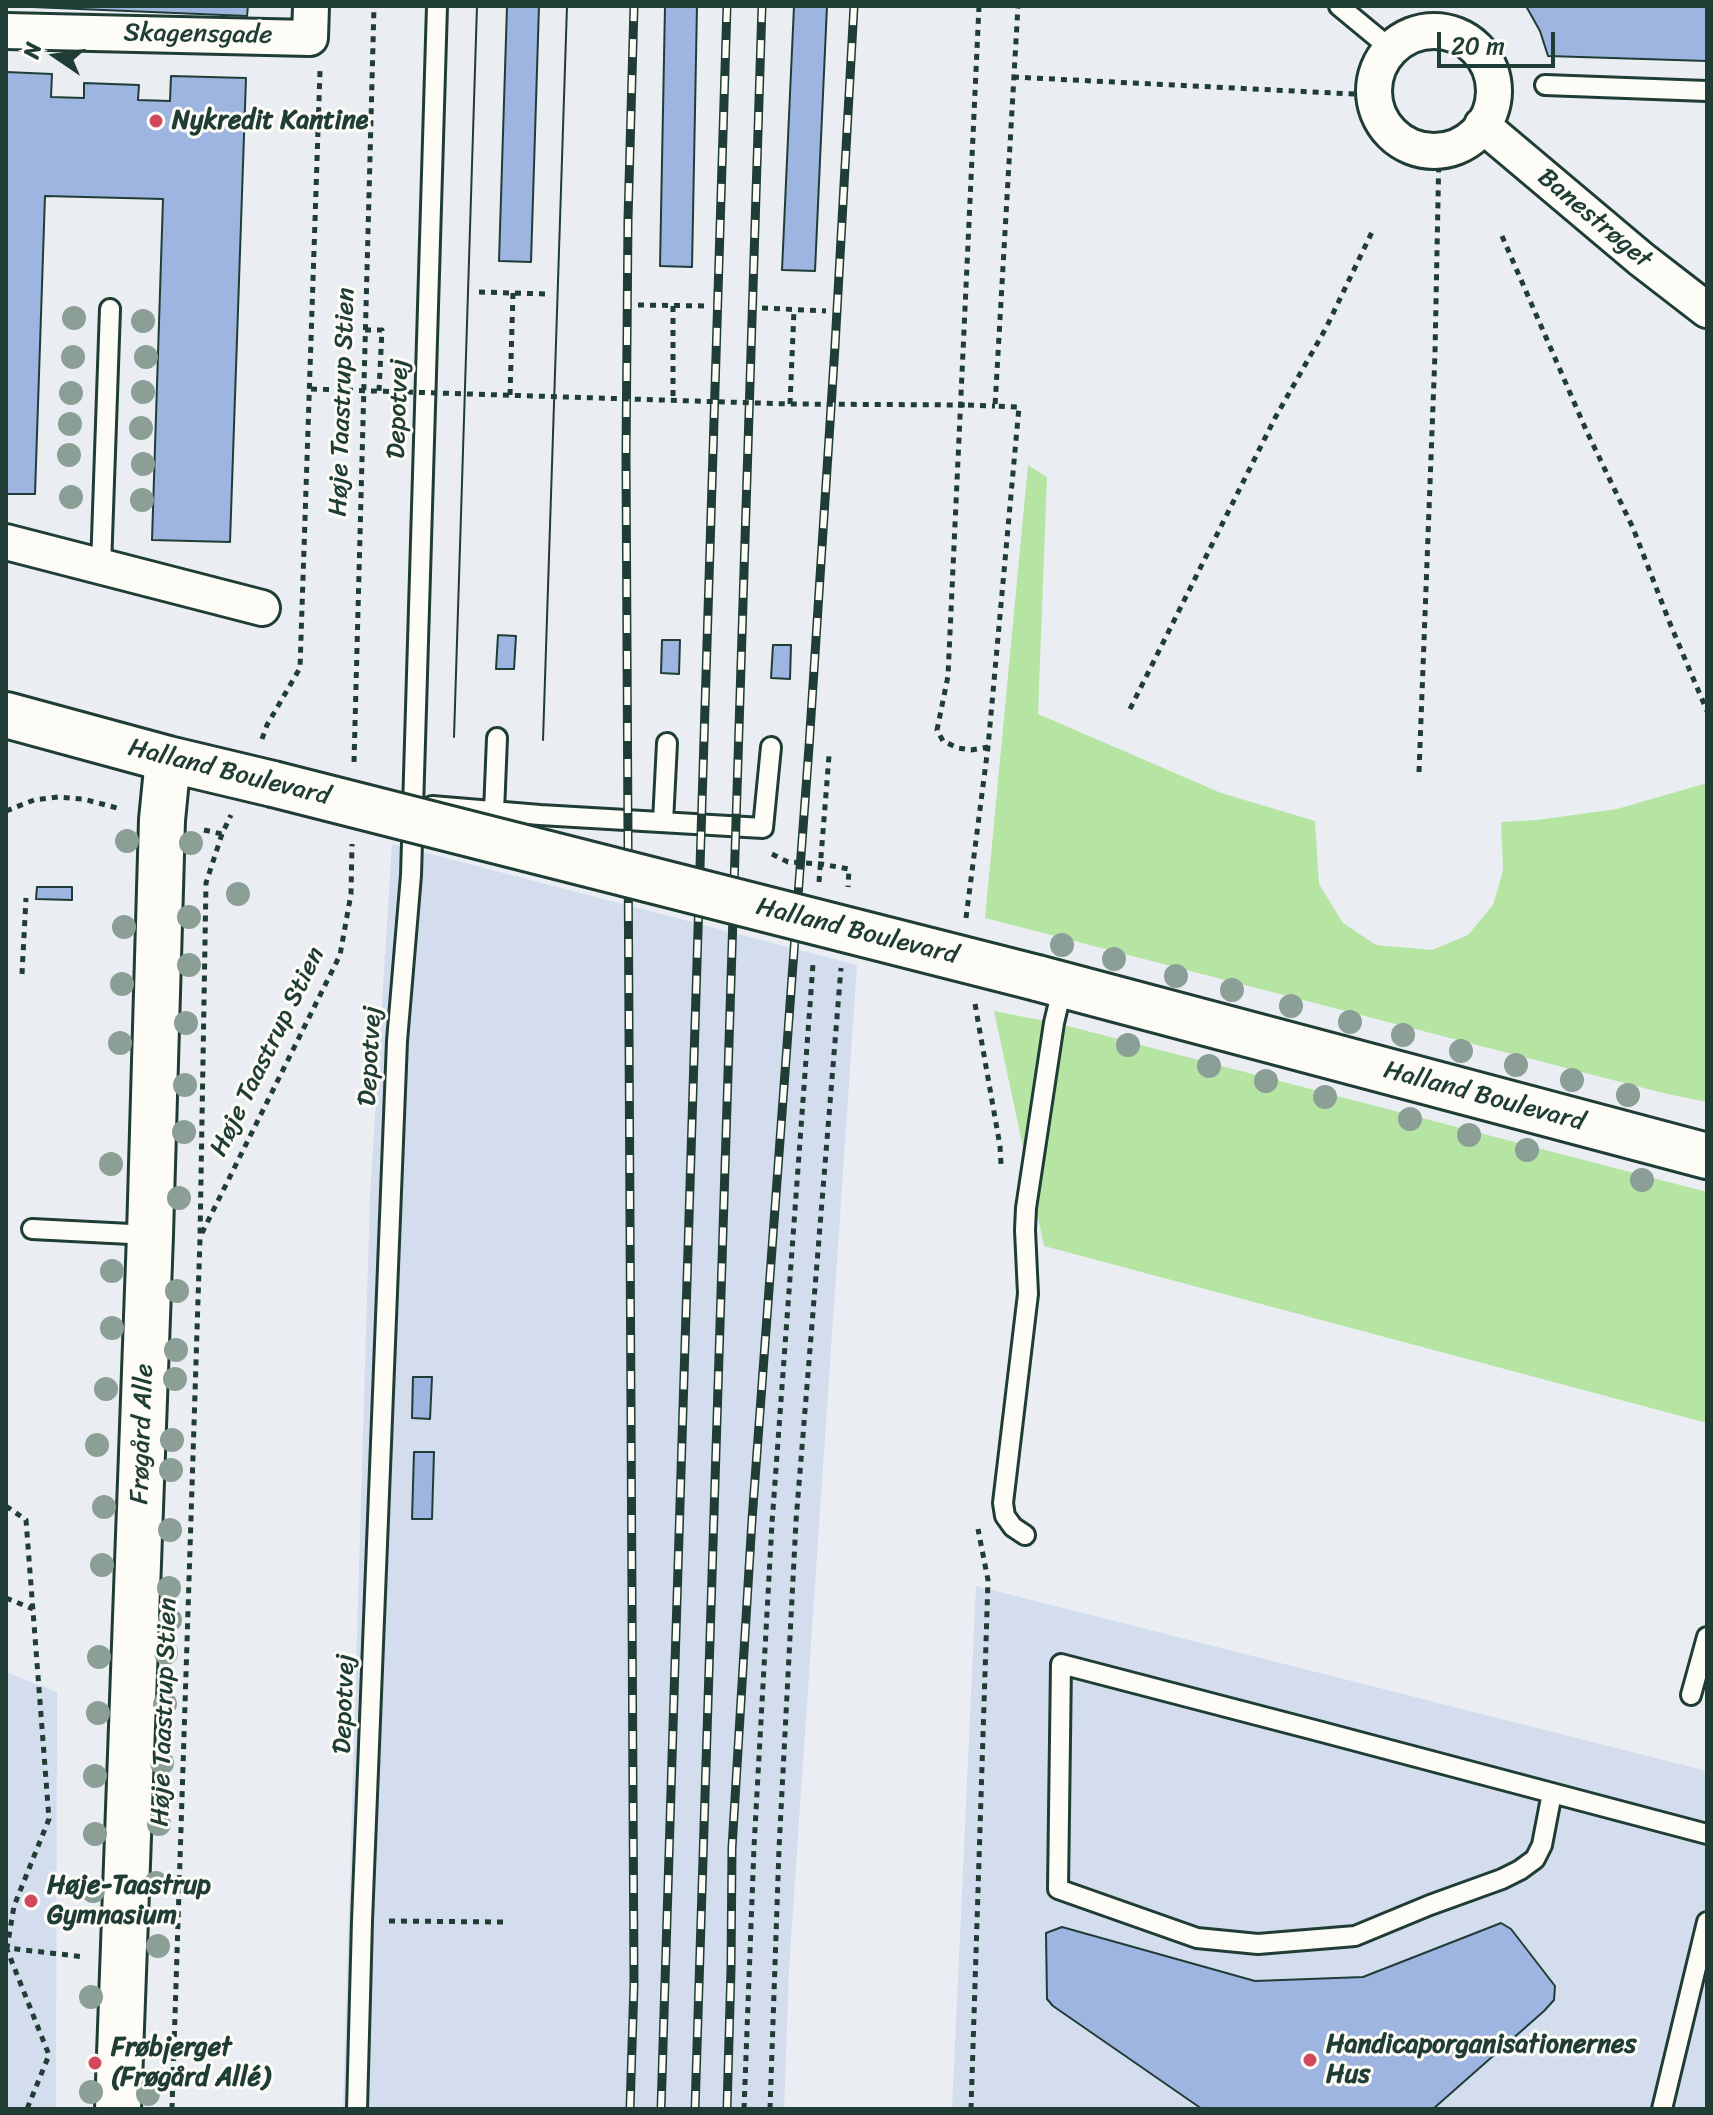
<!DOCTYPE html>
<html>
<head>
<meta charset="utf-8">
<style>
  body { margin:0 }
  #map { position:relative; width:1713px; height:2115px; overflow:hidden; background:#eaeef3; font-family:Sriracha,sans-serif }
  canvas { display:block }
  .frame { position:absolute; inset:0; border:8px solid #1f3d34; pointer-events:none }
  .north { position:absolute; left:16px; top:16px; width:80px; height:80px; -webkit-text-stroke:6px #fdfcf7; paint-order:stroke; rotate:283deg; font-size:22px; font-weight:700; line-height:32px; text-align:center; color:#1f3d34 }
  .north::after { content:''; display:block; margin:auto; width:28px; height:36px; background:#1f3d34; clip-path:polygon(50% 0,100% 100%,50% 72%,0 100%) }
  .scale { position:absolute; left:1437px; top:32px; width:118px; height:36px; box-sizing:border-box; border:4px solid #1f3d34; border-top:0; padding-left:10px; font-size:24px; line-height:28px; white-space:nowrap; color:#1f3d34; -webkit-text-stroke:6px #fdfcf7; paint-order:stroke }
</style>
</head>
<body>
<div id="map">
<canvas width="1713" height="2115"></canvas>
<div class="frame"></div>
<div class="north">N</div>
<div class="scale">20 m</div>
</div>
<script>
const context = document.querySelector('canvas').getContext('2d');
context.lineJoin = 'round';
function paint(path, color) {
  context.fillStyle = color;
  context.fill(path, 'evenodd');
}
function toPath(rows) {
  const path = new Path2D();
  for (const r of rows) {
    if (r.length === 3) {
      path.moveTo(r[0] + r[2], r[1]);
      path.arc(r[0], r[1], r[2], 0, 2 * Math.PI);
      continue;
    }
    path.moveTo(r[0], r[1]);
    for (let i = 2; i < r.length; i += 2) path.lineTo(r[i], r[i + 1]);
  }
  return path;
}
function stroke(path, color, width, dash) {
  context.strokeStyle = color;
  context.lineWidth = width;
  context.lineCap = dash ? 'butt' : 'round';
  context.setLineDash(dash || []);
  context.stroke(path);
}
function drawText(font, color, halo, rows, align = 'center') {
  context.font = font + ' Sriracha,sans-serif';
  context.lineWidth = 6;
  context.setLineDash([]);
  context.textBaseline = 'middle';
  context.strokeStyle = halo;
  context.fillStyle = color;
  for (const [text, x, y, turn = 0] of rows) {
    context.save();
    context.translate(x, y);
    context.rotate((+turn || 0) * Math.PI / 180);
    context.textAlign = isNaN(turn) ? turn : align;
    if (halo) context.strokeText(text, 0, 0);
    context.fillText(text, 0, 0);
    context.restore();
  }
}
const built = toPath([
  [392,844,857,965,789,1969,784,2109,343,2109,370,1196],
  [976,1586,1707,1771,1707,2109,952,2109],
  [6,1672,57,1692,56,2109,6,2109]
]);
const green = toPath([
  [1028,465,1047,477,1038,714,1221,793,1315,821,1319,884,1343,923,1376,945,1432,950,1468,935,1493,905,1503,871,1501,822,1537,820,1617,809,1707,783,1707,1102,1667,1094,985,918],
  [994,1011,1060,1024,1707,1192,1707,1423,1044,1246]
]);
const building = toPath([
  [8,6,248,6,247,16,8,6],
  [507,6,539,6,531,262,499,261,507,6],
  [665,6,697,6,692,267,660,266,665,6],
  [794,6,827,6,815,271,782,270,794,6],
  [1526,6,1707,6,1707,61,1548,56,1540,31,1526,6],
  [6,72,52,74,51,97,84,98,84,83,139,85,138,100,170,101,171,76,246,78,230,542,152,540,163,199,45,196,35,494,6,494,6,72],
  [498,635,516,636,514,669,496,669,498,635],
  [662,640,680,640,679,674,661,673,662,640],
  [773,645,791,645,790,679,771,678,773,645],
  [37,887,72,887,72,900,36,899,37,887],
  [413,1377,432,1377,430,1419,412,1418,413,1377],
  [414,1452,434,1452,432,1519,412,1519,414,1452],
  [1501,1923,1511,1929,1555,1986,1554,2000,1544,2011,1433,2109,1202,2109,1053,2006,1047,1999,1046,1933,1062,1927,1255,1981,1363,1977,1501,1923]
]);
const path = toPath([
  [979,6,948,676,937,730,943,741,958,748,971,750,988,747],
  [1013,77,1374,95],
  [1502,236,1587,432,1633,528,1671,626,1707,711],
  [479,292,547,294],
  [638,305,707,306],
  [673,306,673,400],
  [762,308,826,311],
  [365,330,382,330,379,391],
  [510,395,513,293],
  [790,404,794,310],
  [968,405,995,406],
  [1130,709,1275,418,1326,328,1372,232],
  [262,739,267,725,300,668,320,71],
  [354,762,374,6],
  [1419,772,1435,353,1439,150],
  [6,811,34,800,58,797,83,799,121,809],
  [204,830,222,834],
  [772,854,788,862,821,864,849,869,848,887],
  [819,882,829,756],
  [966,918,988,747,1019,407,995,406,1018,6],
  [22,974,26,898],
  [975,1004,1000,1146,1001,1164],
  [202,1233,340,955,351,894,352,844],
  [6,1506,26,1520,49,1819,14,1906,7,1948,85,1957],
  [6,1598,33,1609],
  [389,1921,504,1922],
  [6,1947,49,2055,27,2109],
  [172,2109,200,1238,206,883,222,834,231,815],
  [744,2109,754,1847,772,1523,813,964],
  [770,2109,779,1849,796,1521,841,968],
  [971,2109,988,1580,978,1529]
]);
const lane = toPath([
  [1339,6,1391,49],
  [1545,85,1707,91],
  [101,567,110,309],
  [432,806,540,815,763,828,771,747],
  [494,812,497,738],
  [663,822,667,743],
  [32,1229,150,1235],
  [1025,1535,1013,1527,1005,1516,1003,1503,1028,1294,1025,1230,1026,1208,1054,1023,1063,985],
  [1691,1695,1707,1637],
  [1552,1793,1542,1845,1535,1859,1520,1870,1502,1879,1430,1905,1355,1936,1258,1944,1197,1938,1058,1889,1061,1664,1322,1732,1552,1793,1707,1834],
  [357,2109,362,1921,397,1041,411,875,437,6],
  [1662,2109,1707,1922]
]);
const street = toPath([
  [6,31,310,38,311,6],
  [1434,91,60],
  [1482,125,1641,259,1707,310],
  [6,542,262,608]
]);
const secondary = toPath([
  [6,715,168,759,273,784],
  [1037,978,1707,1156],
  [118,2109,150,1235,162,820,168,759]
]);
const tram = toPath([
  [454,737,477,6],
  [543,740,567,6]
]);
const rail = toPath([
  [630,2109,634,1984,626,457,628,219,634,6],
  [661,2109,727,6],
  [695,2109,762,6],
  [727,2109,731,1969,732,1848,752,1520,809,747,835,346,854,6]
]);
const pathBridge = toPath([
  [311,389,790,404,968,405]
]);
const secondaryBridge = toPath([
  [273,784,1037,978]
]);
const trees = [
  [74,318],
  [143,321],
  [73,357],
  [146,357],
  [143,392],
  [71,393],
  [70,424],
  [141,428],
  [69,455],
  [143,464],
  [71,497],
  [142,500],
  [127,841],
  [191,843],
  [238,894],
  [189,917],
  [124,927],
  [1062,945],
  [1114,959],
  [189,965],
  [1176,976],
  [122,984],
  [1232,990],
  [1291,1006],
  [1350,1022],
  [186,1023],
  [1403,1035],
  [120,1043],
  [1128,1045],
  [1461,1051],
  [1516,1065],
  [1209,1066],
  [1572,1080],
  [1266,1081],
  [185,1085],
  [1628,1095],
  [1325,1097],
  [1410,1119],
  [184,1132],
  [1469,1135],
  [1527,1150],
  [111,1164],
  [1642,1180],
  [179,1198],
  [112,1271],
  [177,1291],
  [112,1328],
  [176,1350],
  [175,1379],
  [106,1389],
  [172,1440],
  [97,1445],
  [171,1470],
  [104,1507],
  [170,1530],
  [102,1565],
  [169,1588],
  [170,1620],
  [166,1653],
  [99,1657],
  [165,1704],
  [98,1713],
  [162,1763],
  [95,1776],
  [159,1824],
  [95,1834],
  [156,1883],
  [93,1891],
  [158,1946],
  [91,1997],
  [91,2092],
  [148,2094]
];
const markers = [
  [156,121,8,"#d1495b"],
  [31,1901,8,"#d1495b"],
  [1310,2060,8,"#d1495b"],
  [95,2063,8,"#d1495b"]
];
const streetNames = [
  ["Skagensgade",198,35,1],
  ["Banestrøget",1594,219,40],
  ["Høje Taastrup Stien",343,402,-88],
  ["Depotvej",399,409,-88],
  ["Halland Boulevard",229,773,14],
  ["Halland Boulevard",857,932,14],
  ["Høje Taastrup Stien",268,1052,-64],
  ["Depotvej",371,1056,-87],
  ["Halland Boulevard",1484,1097,15],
  ["Frøgård Alle",143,1434,-88],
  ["Depotvej",345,1704,-88],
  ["Høje Taastrup Stien",165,1712,-88]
];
const poiNames = [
  ["Nykredit Kantine",172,121],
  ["Høje-Taastrup",47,1886],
  ["Gymnasium",47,1916],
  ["Handicaporganisationernes",1326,2045],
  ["Hus",1326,2075],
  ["Frøbjerget",111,2048],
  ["(Frøgård Allé)",111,2078]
];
paint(built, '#d3ddee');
paint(green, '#b5e4a3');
paint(building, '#9eb4e1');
stroke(building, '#1f3d34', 2);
stroke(lane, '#1f3d34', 24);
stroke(street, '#1f3d34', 40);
stroke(secondary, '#1f3d34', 50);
stroke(path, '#1f3d34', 5, [6, 6]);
stroke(lane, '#fdfcf7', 18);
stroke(street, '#fdfcf7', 34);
stroke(secondary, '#fdfcf7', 44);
stroke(tram, '#1f3d34', 2);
stroke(rail, '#1f3d34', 9);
stroke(rail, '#fdfcf7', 6, [18]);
stroke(secondaryBridge, '#1f3d34', 50, []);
stroke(pathBridge, '#1f3d34', 5, [6, 6]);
stroke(secondaryBridge, '#fdfcf7', 44);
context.fillStyle = '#8b9f96';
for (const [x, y] of trees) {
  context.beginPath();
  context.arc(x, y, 12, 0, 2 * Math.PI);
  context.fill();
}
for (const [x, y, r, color] of markers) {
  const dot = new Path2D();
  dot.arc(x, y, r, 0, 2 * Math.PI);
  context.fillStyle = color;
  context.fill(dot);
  stroke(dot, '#fdfcf7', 3);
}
drawText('26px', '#1f3d34', '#fdfcf7', streetNames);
drawText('bold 26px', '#1f3d34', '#fdfcf7', poiNames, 'left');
</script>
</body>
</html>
